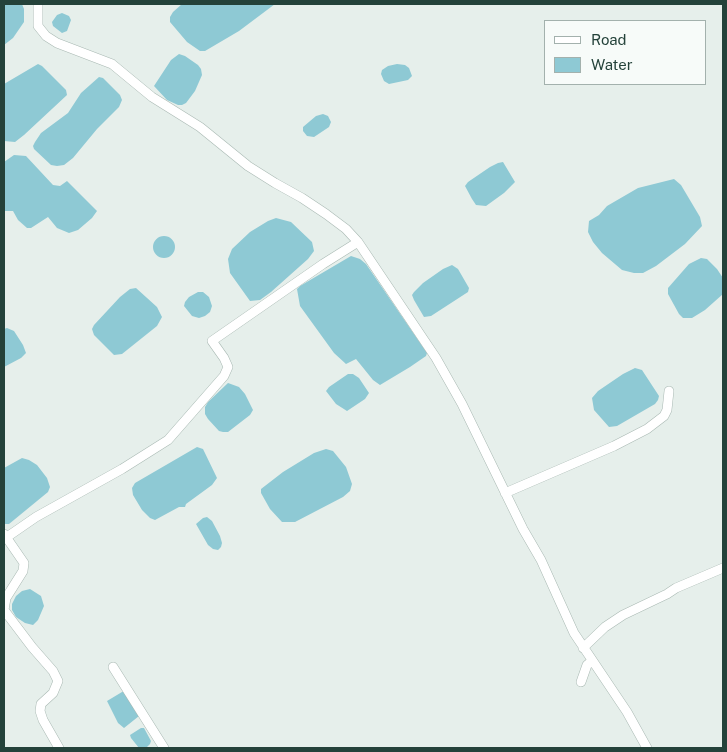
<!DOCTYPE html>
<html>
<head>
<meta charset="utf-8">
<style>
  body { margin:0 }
  #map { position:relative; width:727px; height:752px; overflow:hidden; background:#e6efeb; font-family:"Public Sans",sans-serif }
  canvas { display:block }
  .frame { position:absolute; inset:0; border:5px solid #24423a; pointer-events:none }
  .legend { position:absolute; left:544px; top:20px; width:162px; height:65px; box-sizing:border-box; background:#f7fbf9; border:1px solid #a3b1ad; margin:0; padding:6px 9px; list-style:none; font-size:15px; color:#24423a }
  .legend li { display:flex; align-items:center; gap:10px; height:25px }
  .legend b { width:25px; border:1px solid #a3b1ad }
</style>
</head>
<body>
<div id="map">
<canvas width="727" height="752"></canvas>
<div class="frame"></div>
<ul class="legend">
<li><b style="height:6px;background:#fff"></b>Road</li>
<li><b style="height:14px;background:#8ec9d4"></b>Water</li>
</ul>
</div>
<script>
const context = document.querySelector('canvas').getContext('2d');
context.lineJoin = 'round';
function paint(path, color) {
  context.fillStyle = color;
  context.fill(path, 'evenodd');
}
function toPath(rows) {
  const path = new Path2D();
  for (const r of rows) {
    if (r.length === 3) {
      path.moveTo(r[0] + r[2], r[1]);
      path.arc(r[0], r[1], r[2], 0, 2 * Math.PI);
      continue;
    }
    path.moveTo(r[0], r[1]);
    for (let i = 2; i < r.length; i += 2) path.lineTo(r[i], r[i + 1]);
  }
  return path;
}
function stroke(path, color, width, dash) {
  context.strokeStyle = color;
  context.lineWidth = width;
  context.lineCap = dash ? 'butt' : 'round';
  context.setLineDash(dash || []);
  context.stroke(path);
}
const water = toPath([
  [4,4,22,4,24,9,24,22,13,38,4,45],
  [182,4,275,4,239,31,205,51,200,51,187,42,170,22,170,17,173,12],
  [62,13,69,16,71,20,67,31,62,33,53,26,52,22,57,15],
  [179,54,185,56,198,65,201,69,202,75,195,91,186,103,182,105,178,105,167,100,154,86,171,60],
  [38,64,42,66,66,90,67,95,24,135,15,142,4,141,4,84],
  [397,64,405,65,409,68,412,76,408,80,389,84,384,81,381,74,382,70,388,66],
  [99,77,103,78,120,95,122,100,119,107,97,129,73,158,64,165,57,166,51,165,34,149,33,146,35,142,41,133,68,113,81,93],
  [323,114,328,116,331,122,329,127,314,137,307,136,303,131,303,127,316,116],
  [14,155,26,156,53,185,60,186,67,181,97,211,92,218,78,230,69,233,57,228,48,217,31,228,27,228,18,220,13,211,4,211,4,162],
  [503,162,515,182,504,193,486,206,476,205,472,199,465,186,468,182,490,167,498,163],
  [674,179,681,185,700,217,702,226,685,244,656,266,643,273,634,273,622,270,602,253,593,242,588,232,589,221,599,215,607,206,638,188],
  [276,218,291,222,312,242,314,251,308,259,271,292,260,300,250,301,230,273,228,259,232,249,250,232,268,221],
  [164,247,11],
  [351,256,360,259,366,264,427,353,426,356,410,367,380,385,373,380,356,359,346,364,334,353,300,306,297,289,300,286],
  [701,258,707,259,717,269,723,278,723,294,705,310,692,318,683,318,679,314,668,294,668,288,689,264],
  [452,265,458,269,469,288,468,292,431,316,424,317,414,300,412,295,414,292,423,283,443,269],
  [136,288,157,307,162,317,157,326,122,354,114,355,94,335,92,329,94,325,120,297,130,289],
  [198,292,203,292,209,297,212,306,210,312,205,316,199,318,192,316,184,306,185,302,189,297],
  [7,328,14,331,23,345,26,353,21,358,4,367,4,329],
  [635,368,642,370,659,396,658,400,655,404,617,426,609,427,594,410,592,398,598,391,623,374],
  [348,374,353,374,359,378,369,393,365,399,347,411,336,404,326,391,329,387],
  [228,383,239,387,245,394,253,410,250,415,228,432,223,432,219,431,208,419,205,414,205,407,208,402],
  [197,447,203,449,217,478,212,485,186,504,185,507,179,507,155,520,150,518,142,510,133,495,132,488,135,483],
  [326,449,333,451,346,467,352,484,350,491,343,497,295,522,282,522,270,509,261,493,261,489,283,472,314,453],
  [22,458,29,460,37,465,47,478,50,487,48,492,9,524,4,524,4,468],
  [207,517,212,521,220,536,222,543,221,547,218,550,213,549,208,545,196,524,203,518],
  [30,589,41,596,44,606,38,620,33,625,25,623,16,617,12,610,12,604,16,596,22,591],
  [122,692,125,692,139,716,124,728,118,723,107,701],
  [141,728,144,728,151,741,150,744,146,748,139,748,131,738,130,735]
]);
const minor = toPath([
  [38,4,38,26,46,36,57,43,112,64,152,97,200,127,248,166,275,183,302,198,326,214,346,229,358,242,436,358,462,404,523,529,541,560,574,633,627,712,647,748],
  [505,493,614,446,647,429,664,416,667,410,669,391],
  [4,534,24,563,23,571,6,598,4,610,32,647,53,671,58,681,53,693,41,704,40,711,43,720,59,748],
  [7,537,36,517,122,469,168,440,224,376,228,367,224,358,212,341,323,264,358,242],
  [583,648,605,627,623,615,667,594,676,588,723,568],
  [113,667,164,748],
  [581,682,587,665,592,661]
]);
paint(water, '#8ec9d4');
stroke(minor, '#a8b8b2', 10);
stroke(minor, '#fff', 9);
</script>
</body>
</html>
